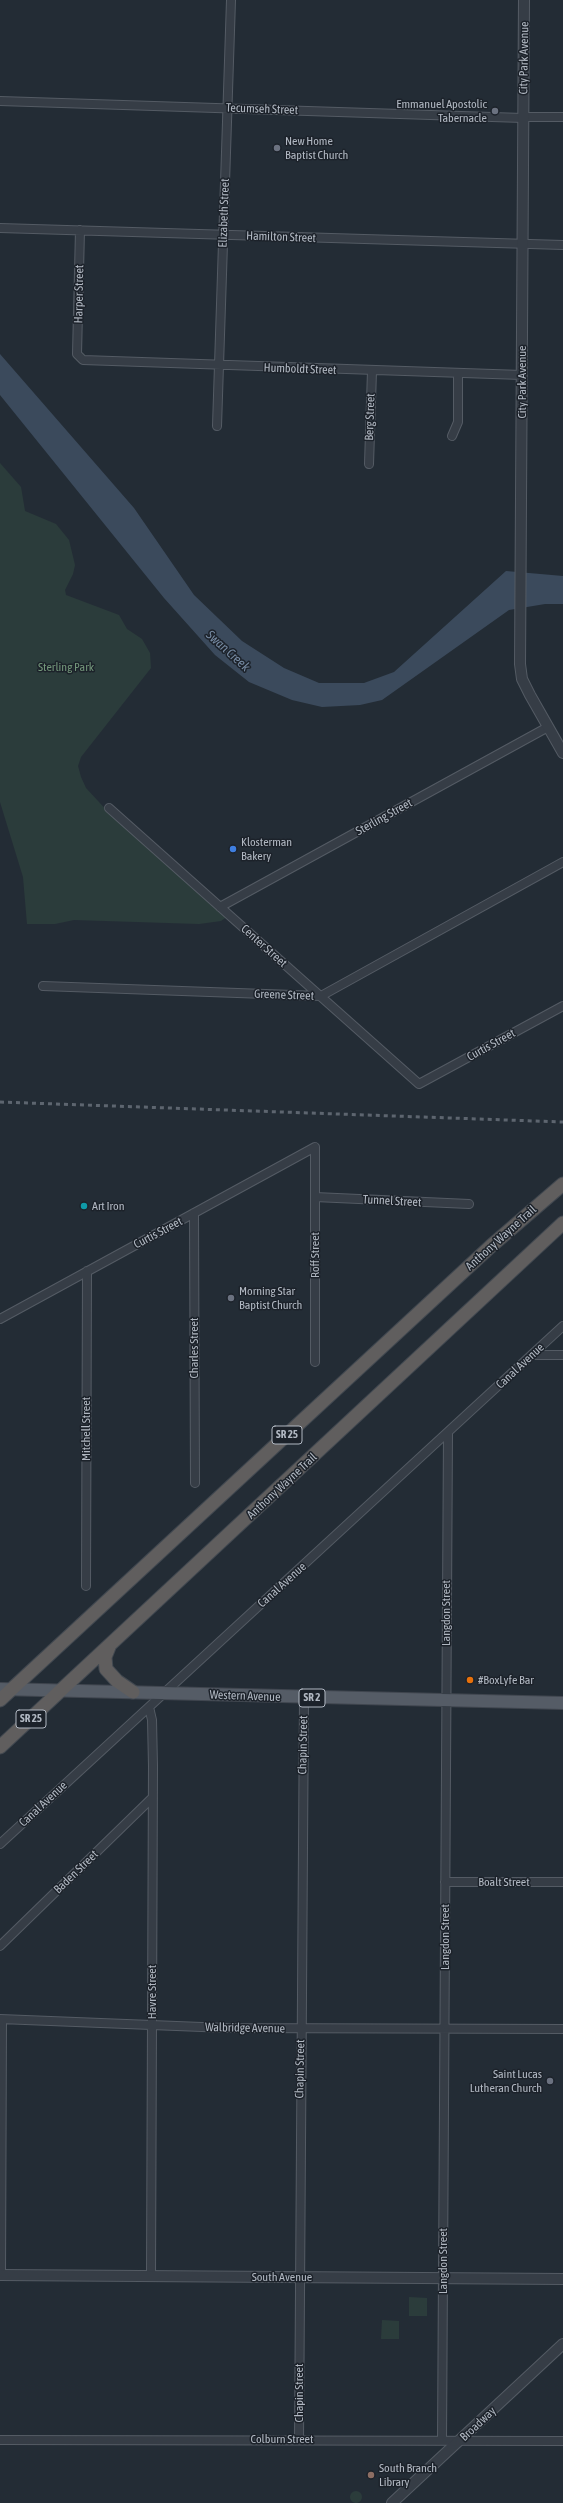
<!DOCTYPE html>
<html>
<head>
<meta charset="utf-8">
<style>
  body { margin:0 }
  canvas { display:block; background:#232c35 }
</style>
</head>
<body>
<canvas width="563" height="2503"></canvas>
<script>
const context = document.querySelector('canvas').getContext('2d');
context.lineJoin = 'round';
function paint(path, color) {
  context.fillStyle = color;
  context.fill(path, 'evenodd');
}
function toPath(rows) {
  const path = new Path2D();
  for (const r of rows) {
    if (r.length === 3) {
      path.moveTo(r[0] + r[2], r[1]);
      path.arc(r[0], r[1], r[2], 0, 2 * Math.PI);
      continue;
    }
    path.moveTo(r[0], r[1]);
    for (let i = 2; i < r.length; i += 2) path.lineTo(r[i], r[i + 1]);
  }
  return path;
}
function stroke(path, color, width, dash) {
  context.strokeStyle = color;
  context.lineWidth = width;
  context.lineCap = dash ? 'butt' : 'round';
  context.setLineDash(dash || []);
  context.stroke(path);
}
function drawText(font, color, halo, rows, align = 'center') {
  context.font = font + ' "Asap Condensed",sans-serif';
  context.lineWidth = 3;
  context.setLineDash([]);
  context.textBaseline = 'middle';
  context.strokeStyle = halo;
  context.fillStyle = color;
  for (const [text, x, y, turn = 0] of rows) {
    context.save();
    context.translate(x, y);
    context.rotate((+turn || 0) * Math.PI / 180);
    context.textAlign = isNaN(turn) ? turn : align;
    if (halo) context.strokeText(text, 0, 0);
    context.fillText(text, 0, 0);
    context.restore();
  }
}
const green = toPath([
  [0,463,21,487,25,511,56,524,69,540,75,565,73,574,65,590,66,595,119,615,127,629,142,639,150,653,151,668,81,757,78,766,81,777,86,788,111,815,228,916,221,921,199,924,74,920,55,924,27,924,23,877,0,802],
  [409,2297,427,2298,427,2316,409,2316],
  [382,2320,399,2321,399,2339,381,2339],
  [356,2497,6]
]);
const water = toPath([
  [0,354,134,508,194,595,242,641,284,668,319,683,364,683,394,672,506,571,563,576,563,604,545,604,509,610,382,700,360,705,322,707,292,700,249,682,215,655,164,598,0,395]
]);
const minor = toPath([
  [0,101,523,118],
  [523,117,563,117],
  [0,228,563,245],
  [80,230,77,354,83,360,522,375],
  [217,426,231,0],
  [452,436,458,422,458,373],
  [369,464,372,371],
  [109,808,419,1084,563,1006],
  [220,907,548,727],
  [43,986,321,996,563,862],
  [315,1197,469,1204],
  [194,1213,195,1483],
  [0,1319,315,1147,315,1362],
  [532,1355,563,1355],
  [86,1586,87,1271],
  [149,1707,152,1720,153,1766,151,2276],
  [0,1844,563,1326],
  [445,1882,563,1882],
  [0,1946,152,1798],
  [0,2019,227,2028,563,2029],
  [1,2275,2,2020],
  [299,2439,304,1698],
  [0,2440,563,2441],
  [442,2441,448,1433]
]);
const tertiary = toPath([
  [524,0,520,664,522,679,530,695,563,753],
  [0,2275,563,2279],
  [392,2503,563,2344]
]);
const primary = toPath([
  [0,1689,563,1703]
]);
const trunk = toPath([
  [109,1647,105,1657,106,1669,117,1681,133,1692],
  [0,1700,491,1246,563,1184],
  [0,1747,563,1223]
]);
const rail = toPath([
  [0,1102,563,1122]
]);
const markers = [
  [495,111,4,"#6b7280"],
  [277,148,4,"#6b7280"],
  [233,849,4,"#3f7fe0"],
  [84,1206,4,"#0f9aa8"],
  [231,1298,4,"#6b7280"],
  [470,1680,4,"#e8710a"],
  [550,2081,4,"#6b7280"],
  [371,2475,4,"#8d6e63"]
];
const shields = [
  [287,1435,30],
  [312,1698,26],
  [31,1719,30]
];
const shieldNames = [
  ["SR 25",287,1435],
  ["SR 2",312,1698],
  ["SR 25",31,1719]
];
const streetNames = [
  ["City Park Avenue",524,58,-89],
  ["Tecumseh Street",262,109,2],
  ["Elizabeth Street",224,213,-88],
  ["Hamilton Street",281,237,2],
  ["Harper Street",79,294,-89],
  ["Humboldt Street",300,369,2],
  ["City Park Avenue",522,382,-90],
  ["Berg Street",370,417,-88],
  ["Sterling Street",384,817,-29],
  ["Center Street",264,946,42],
  ["Greene Street",284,995,2],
  ["Curtis Street",491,1045,-29],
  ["Tunnel Street",392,1201,3],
  ["Curtis Street",158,1233,-28],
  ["Anthony Wayne Trail",501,1238,-42],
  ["Roff Street",315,1255,-90],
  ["Charles Street",194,1348,-90],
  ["Canal Avenue",520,1366,-43],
  ["Mitchell Street",86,1429,-90],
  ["Anthony Wayne Trail",282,1486,-43],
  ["Canal Avenue",282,1585,-42],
  ["Langdon Street",446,1613,-90],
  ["Western Avenue",245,1696,2],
  ["Chapin Street",303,1745,-89],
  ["Canal Avenue",43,1804,-43],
  ["Baden Street",76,1872,-44],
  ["Boalt Street",504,1882],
  ["Langdon Street",445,1937,-90],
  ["Havre Street",152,1992,-90],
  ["Walbridge Avenue",245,2028,1],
  ["Chapin Street",300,2069,-89],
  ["Langdon Street",443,2261,-90],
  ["South Avenue",282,2277],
  ["Chapin Street",299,2393,-90],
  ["Broadway",478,2424,-43],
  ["Colburn Street",282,2439]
];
const poiNames = [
  ["Emmanuel Apostolic",487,104,"right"],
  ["Tabernacle",487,118,"right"],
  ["New Home",285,141],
  ["Baptist Church",285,155],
  ["Klosterman",241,842],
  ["Bakery",241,856],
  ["Art Iron",92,1206],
  ["Morning Star",239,1291],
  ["Baptist Church",239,1305],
  ["#BoxLyfe Bar",478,1680],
  ["Saint Lucas",542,2074,"right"],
  ["Lutheran Church",542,2088,"right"],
  ["South Branch",379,2468],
  ["Library",379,2482]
];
const parkNames = [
  ["Sterling Park",66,667]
];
const waterNames = [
  ["Swan Creek",228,651,42]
];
paint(green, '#2b3c3b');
paint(water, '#3b4a5c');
stroke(minor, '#545b64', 10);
stroke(tertiary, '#545b64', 12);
stroke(primary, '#40464f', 14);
stroke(trunk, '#414850', 15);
stroke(minor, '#363d46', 8);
stroke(tertiary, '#363d46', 10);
stroke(primary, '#555c66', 12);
stroke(trunk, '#605e5e', 13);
stroke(rail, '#5d656f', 3, [4, 4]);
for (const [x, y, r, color] of markers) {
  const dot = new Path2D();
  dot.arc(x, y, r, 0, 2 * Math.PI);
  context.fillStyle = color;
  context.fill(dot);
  stroke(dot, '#1c222a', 1.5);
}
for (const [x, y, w] of shields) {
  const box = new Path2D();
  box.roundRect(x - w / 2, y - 9, w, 18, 3);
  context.fillStyle = '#1c222a';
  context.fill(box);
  stroke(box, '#b1b8c2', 1);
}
drawText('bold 11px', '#b1b8c2', null, shieldNames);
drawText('12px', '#b1b8c2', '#1c222a', streetNames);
drawText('12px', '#b1b8c2', '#1c222a', poiNames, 'left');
drawText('12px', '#73967a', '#1c222a', parkNames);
drawText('italic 13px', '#768aa2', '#1c222a', waterNames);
</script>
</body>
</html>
